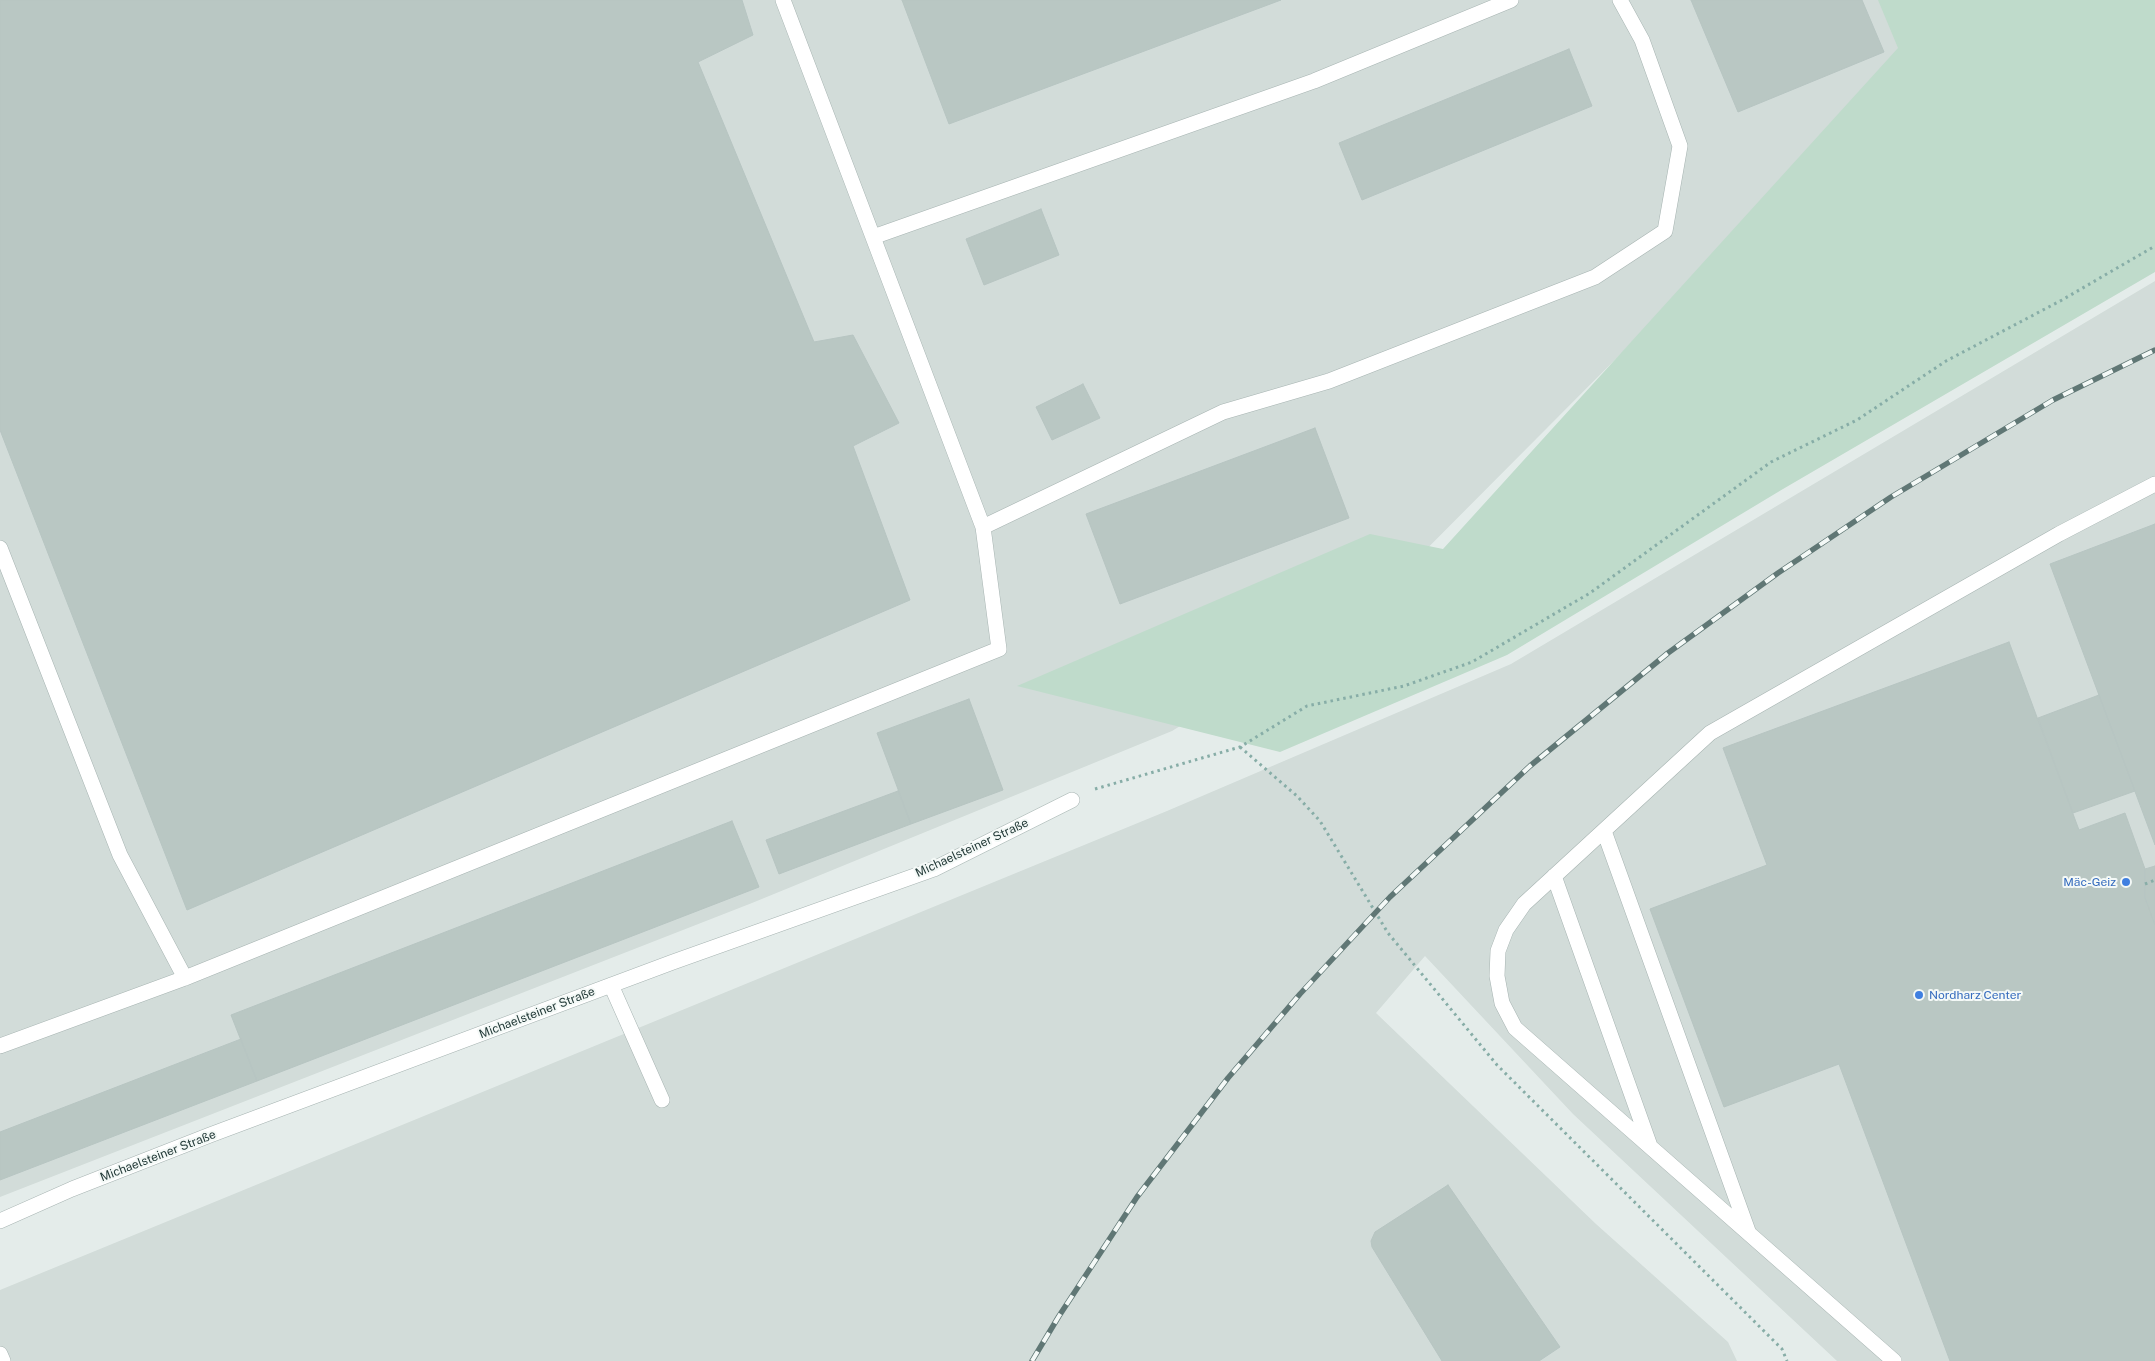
<!DOCTYPE html>
<html>
<head>
<meta charset="utf-8">
<style>
  body { margin:0 }
  canvas { display:block; background:#e4ecea }
</style>
</head>
<body>
<canvas width="2155" height="1361"></canvas>
<script>
const context = document.querySelector('canvas').getContext('2d');
context.lineJoin = 'round';
function paint(path, color) {
  context.fillStyle = color;
  context.fill(path, 'evenodd');
}
function toPath(rows) {
  const path = new Path2D();
  for (const r of rows) {
    path.moveTo(r[0], r[1]);
    for (let i = 2; i < r.length; i += 2) path.lineTo(r[i], r[i + 1]);
  }
  return path;
}
function stroke(path, color, width, dash) {
  context.strokeStyle = color;
  context.lineWidth = width;
  context.lineCap = dash ? 'butt' : 'round';
  context.setLineDash(dash || []);
  context.stroke(path);
}
function drawText(font, color, halo, rows, align = 'center') {
  context.font = font + ' "Public Sans",sans-serif';
  context.lineWidth = 4;
  context.setLineDash([]);
  context.textBaseline = 'middle';
  context.strokeStyle = halo;
  context.fillStyle = color;
  for (const [text, x, y, turn = 0] of rows) {
    context.save();
    context.translate(x, y);
    context.rotate((+turn || 0) * Math.PI / 180);
    context.textAlign = isNaN(turn) ? turn : align;
    if (halo) context.strokeText(text, 0, 0);
    context.fillText(text, 0, 0);
    context.restore();
  }
}
const built = toPath([
  [0,0,1908,0,1920,53,1361,615,1172,731,752,903,0,1197],
  [2155,281,2155,1361,1837,1361,1573,1114,1425,956,1376,1013,1596,1224,1728,1342,1737,1361,3,1361,0,1354,0,1290,1167,811,1511,664]
]);
const green = toPath([
  [1878,0,2155,0,2155,272,1783,489,1507,655,1280,752,1017,686,1370,534,1443,549,1898,48]
]);
const building = toPath([
  [0,0,742,0,753,35,698,62,814,342,853,335,899,423,853,446,910,600,187,910,0,430,0,0],
  [902,0,1281,0,949,124,902,0],
  [1691,0,1862,0,1884,52,1738,112,1691,0],
  [1569,49,1592,106,1362,200,1339,143,1569,49],
  [1041,209,1059,255,984,285,966,239,1041,209],
  [1083,384,1100,418,1052,440,1036,407,1083,384],
  [1315,428,1349,518,1120,604,1086,514,1315,428],
  [2155,524,2155,845,2050,564,2155,524],
  [2009,642,2079,830,2125,813,2145,869,2145,898,2155,925,2155,1361,1950,1361,1839,1064,1724,1107,1650,909,1767,865,1723,748,2009,642],
  [2099,695,2135,791,2073,813,2038,718,2099,695],
  [969,699,1003,790,911,824,877,733,969,699],
  [898,791,911,824,779,874,766,840,898,791],
  [732,821,759,887,257,1081,231,1015,732,821],
  [2155,866,2155,925,2145,898,2145,869,2155,866],
  [241,1039,257,1081,0,1180,0,1132,241,1039],
  [1448,1185,1560,1347,1539,1361,1442,1361,1372,1247,1371,1241,1375,1232,1448,1185]
]);
const path = toPath([
  [1240,747,1297,796,1320,821,1388,933,1497,1065,1782,1349,1787,1361],
  [1095,789,1240,747,1307,706,1404,686,1472,662,1590,593,1771,462,1857,420,1946,361,2062,300,2155,246],
  [2145,884,2155,880]
]);
const service = toPath([
  [873,237,1314,81,1511,0],
  [983,527,1223,412,1329,381,1595,277,1665,231,1680,146,1642,40,1620,0],
  [0,548,120,855,185,978],
  [1604,831,1748,1231],
  [1554,876,1650,1146],
  [611,985,662,1100],
  [0,1046,185,978,999,649,983,527,783,0],
  [0,1221,72,1189,210,1135,673,962,934,869,1072,800],
  [0,1354,3,1361],
  [1894,1361,1515,1028,1502,1003,1497,976,1498,951,1506,930,1524,904,1710,733,2059,534,2155,484]
]);
const rail = toPath([
  [1032,1361,1059,1316,1137,1197,1228,1078,1300,994,1390,897,1530,766,1668,653,1778,573,1891,497,2053,400,2155,350]
]);
const markers = [
  [2126,882,5,"#3f7fe0"],
  [1919,995,5,"#3f7fe0"]
];
const streetNames = [
  ["Michaelsteiner Straße",972,848,-25],
  ["Michaelsteiner Straße",537,1013,-21],
  ["Michaelsteiner Straße",158,1156,-21]
];
const shopNames = [
  ["Mäc-Geiz",2116,882],
  ["Nordharz Center",1929,995,"left"]
];
paint(built, '#d2dcd9');
paint(green, '#bfdbcb');
paint(building, '#b9c7c3');
stroke(building, '#b7c5c2', 1);
stroke(service, '#a7b4b2', 16);
stroke(path, '#87ada7', 3, [2.5, 4]);
stroke(service, '#fff', 15);
stroke(rail, '#607775', 5.5);
stroke(rail, '#f4f9f7', 4, [11]);
for (const [x, y, r, color] of markers) {
  const dot = new Path2D();
  dot.arc(x, y, r, 0, 2 * Math.PI);
  context.fillStyle = color;
  context.fill(dot);
  stroke(dot, '#f4f9f7', 2);
}
drawText('12px', '#253c3a', '#f4f9f7', streetNames);
drawText('12px', '#366cbe', '#f4f9f7', shopNames, 'right');
</script>
</body>
</html>
